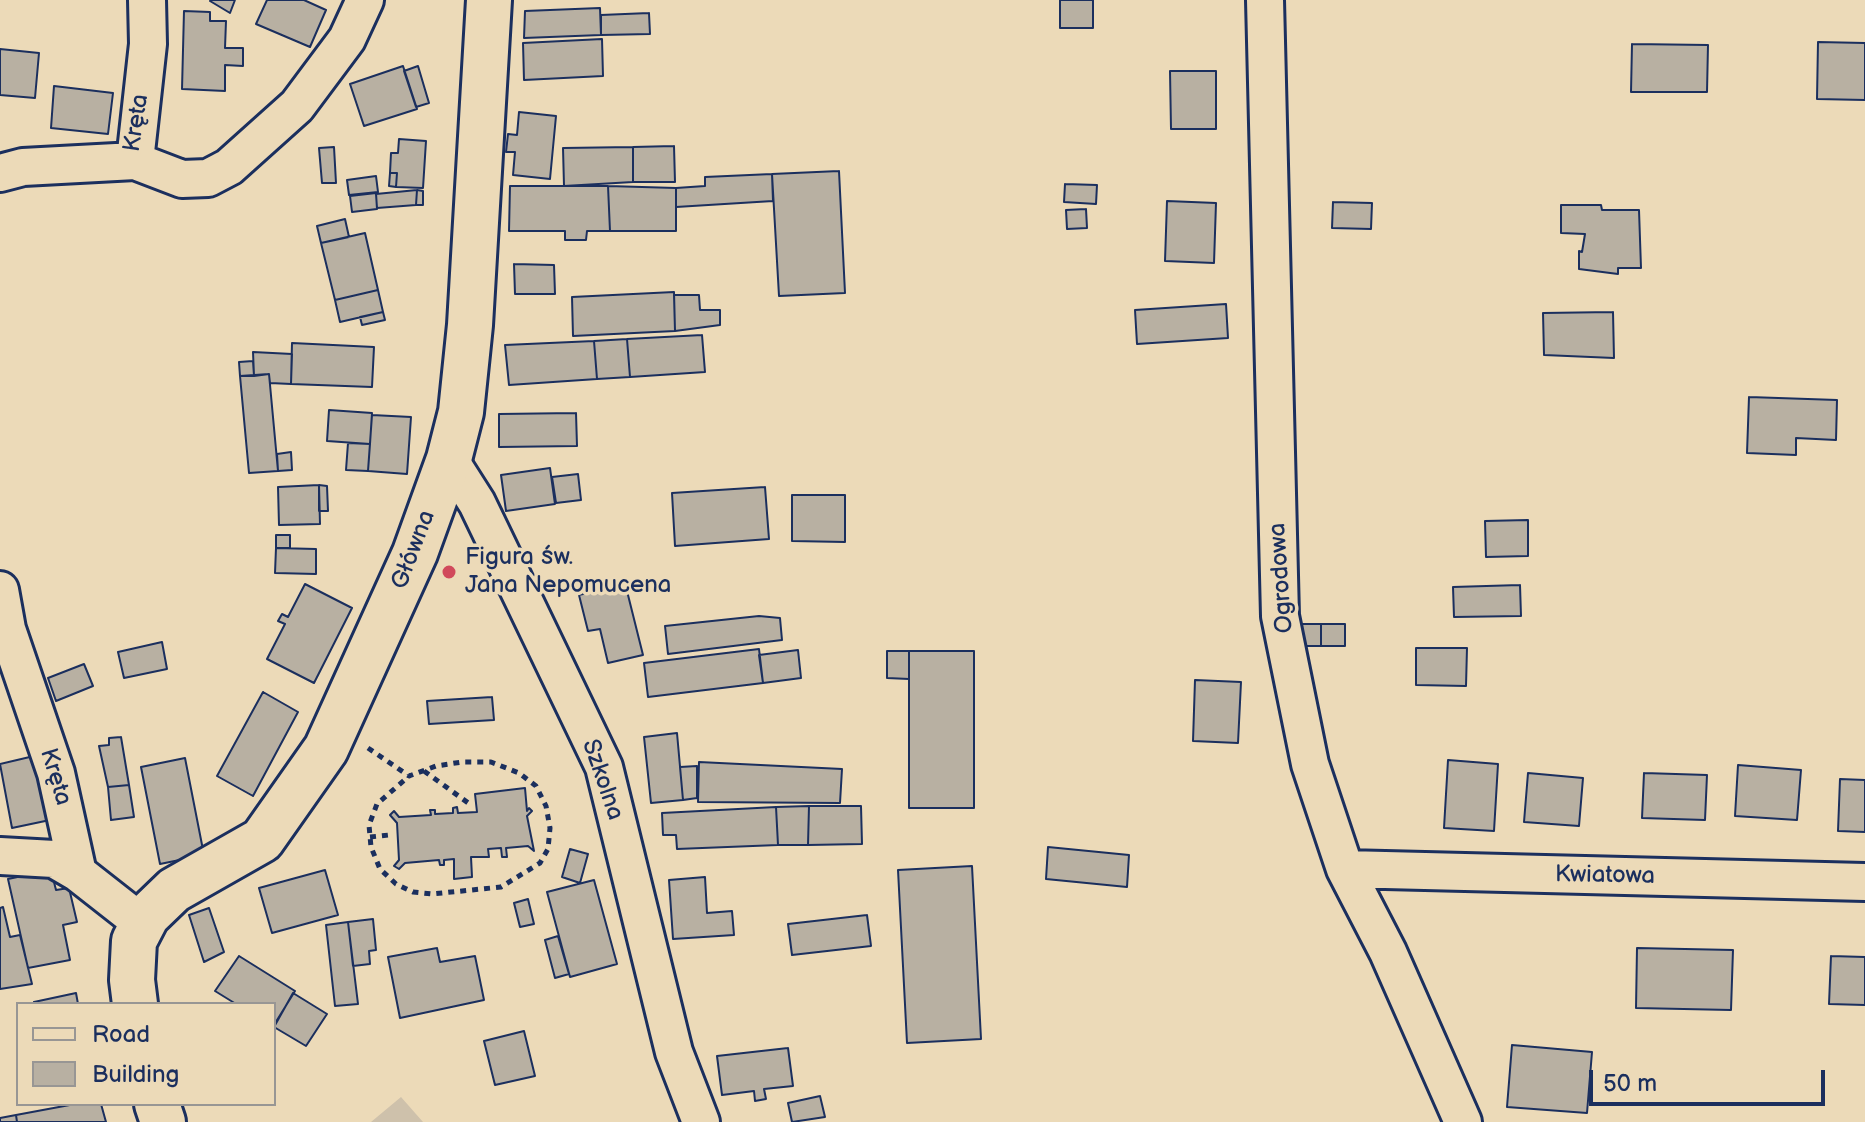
<!DOCTYPE html>
<html>
<head>
<meta charset="utf-8">
<style>
  body { margin:0 }
  #map { position:relative; width:1865px; height:1122px; overflow:hidden; background:#ecdab8; font-family:"Balsamiq Sans",sans-serif }
  canvas { display:block }
  .legend { position:absolute; left:16px; top:1002px; width:260px; height:104px; box-sizing:border-box; background:#ecdab8; border:2px solid #989694; margin:0; padding:10px 14px; list-style:none; font-size:24px; color:#1b2f5e }
  .legend li { display:flex; align-items:center; gap:16px; height:40px }
  .legend b { width:40px; border:2px solid #989694 }
  .scale { position:absolute; left:1589px; top:1070px; width:236px; height:36px; box-sizing:border-box; border:4px solid #1b2f5e; border-top:0; padding-left:10px; font-size:24px; line-height:28px; white-space:nowrap; color:#1b2f5e; -webkit-text-stroke:6px #ecdab8; paint-order:stroke }
</style>
</head>
<body>
<div id="map">
<canvas width="1865" height="1122"></canvas>
<ul class="legend">
<li><b style="height:10px;background:#ecdab8"></b>Road</li>
<li><b style="height:22px;background:#b8b0a2"></b>Building</li>
</ul>
<div class="scale">50 m</div>
</div>
<script>
const context = document.querySelector('canvas').getContext('2d');
context.lineJoin = 'round';
function paint(path, color) {
  context.fillStyle = color;
  context.fill(path, 'evenodd');
}
function toPath(rows) {
  const path = new Path2D();
  for (const r of rows) {
    path.moveTo(r[0], r[1]);
    for (let i = 2; i < r.length; i += 2) path.lineTo(r[i], r[i + 1]);
  }
  return path;
}
function stroke(path, color, width, dash) {
  context.strokeStyle = color;
  context.lineWidth = width;
  context.lineCap = dash ? 'butt' : 'round';
  context.setLineDash(dash || []);
  context.stroke(path);
}
function drawText(font, color, halo, rows, align = 'center') {
  context.font = font + ' "Balsamiq Sans",sans-serif';
  context.lineWidth = 7;
  context.setLineDash([]);
  context.textBaseline = 'middle';
  context.strokeStyle = halo;
  context.fillStyle = color;
  for (const [text, x, y, turn = 0] of rows) {
    context.save();
    context.translate(x, y);
    context.rotate((+turn || 0) * Math.PI / 180);
    context.textAlign = isNaN(turn) ? turn : align;
    if (halo) context.strokeText(text, 0, 0);
    context.fillText(text, 0, 0);
    context.restore();
  }
}
const green = toPath([
  [401,1097,423,1122,371,1122]
]);
const building = toPath([
  [235,0,230,13,210,1,211,0,235,0],
  [267,0,304,0,326,10,310,47,256,24,267,0],
  [1060,0,1093,0,1093,28,1060,28,1060,0],
  [600,8,601,35,524,38,525,11,600,8],
  [184,11,210,12,210,21,226,21,225,48,243,48,243,66,225,65,225,91,182,89,184,11],
  [649,13,650,34,601,35,601,15,649,13],
  [602,39,603,76,524,80,523,43,602,39],
  [1818,42,1865,43,1865,100,1817,99,1818,42],
  [1632,44,1708,45,1707,92,1631,92,1632,44],
  [0,49,39,53,35,98,0,95,0,49],
  [403,66,417,109,364,126,350,84,403,66],
  [418,66,429,103,416,107,404,71,418,66],
  [1170,71,1216,71,1216,129,1171,129,1170,71],
  [54,86,113,93,108,134,51,128,54,86],
  [519,112,556,116,550,179,513,175,515,152,506,152,508,134,517,135,519,112],
  [399,139,426,141,423,188,396,187,397,173,390,173,391,153,398,153,399,139],
  [674,146,675,182,633,182,633,147,674,146],
  [334,147,336,183,322,183,319,148,334,147],
  [633,147,633,182,564,186,563,148,633,147],
  [839,171,845,293,779,296,772,174,839,171],
  [390,173,397,173,396,187,389,186,390,173],
  [772,174,773,201,676,207,676,188,705,186,705,177,772,174],
  [376,176,378,192,349,195,347,180,376,176],
  [1065,184,1097,185,1096,204,1064,202,1065,184],
  [510,186,608,186,610,231,587,231,586,240,565,240,565,231,509,231,510,186],
  [608,186,676,188,676,231,610,231,608,186],
  [417,190,416,205,377,208,376,194,417,190],
  [417,190,423,191,423,205,416,205,417,190],
  [376,193,377,209,352,212,350,196,376,193],
  [1167,201,1216,203,1214,263,1165,261,1167,201],
  [1333,202,1372,203,1371,229,1332,228,1333,202],
  [1561,205,1601,205,1602,210,1639,210,1641,268,1618,268,1618,274,1579,269,1579,251,1582,252,1585,234,1561,233,1561,205],
  [1086,209,1087,228,1067,229,1066,210,1086,209],
  [345,219,349,237,321,243,317,226,345,219],
  [365,233,378,290,335,300,321,243,365,233],
  [514,264,554,265,555,294,515,294,514,264],
  [378,290,383,312,340,322,335,300,378,290],
  [674,292,675,331,573,336,572,297,674,292],
  [674,295,699,295,700,310,720,310,720,325,675,331,674,295],
  [1226,304,1228,338,1137,344,1135,310,1226,304],
  [383,312,385,320,362,325,360,317,383,312],
  [1613,312,1614,358,1544,355,1543,313,1613,312],
  [702,335,705,372,630,377,627,339,702,335],
  [627,339,630,377,597,379,594,341,627,339],
  [594,341,597,379,509,385,505,345,594,341],
  [292,343,374,347,372,387,291,384,292,343],
  [253,352,292,354,291,384,270,383,269,374,254,376,253,352],
  [253,361,254,376,240,376,239,362,253,361],
  [269,374,278,471,249,473,240,376,269,374],
  [1749,397,1837,400,1836,440,1796,438,1796,455,1747,453,1749,397],
  [329,410,372,413,370,444,327,441,329,410],
  [576,413,577,446,499,447,499,414,576,413],
  [372,415,411,417,407,474,368,471,372,415],
  [348,443,370,444,368,471,346,470,348,443],
  [291,452,292,470,278,471,277,454,291,452],
  [550,468,555,504,506,511,501,475,550,468],
  [578,474,581,500,556,503,552,477,578,474],
  [319,485,327,486,328,511,319,511,319,485],
  [319,485,320,524,279,525,278,487,319,485],
  [765,487,769,539,675,546,672,493,765,487],
  [792,495,845,495,845,542,792,541,792,495],
  [1528,520,1528,556,1486,557,1485,521,1528,520],
  [276,535,290,535,290,548,276,548,276,535],
  [276,548,316,549,316,574,275,573,276,548],
  [625,583,643,655,608,663,600,629,588,631,579,595,625,583],
  [305,584,352,608,314,683,267,659,285,624,278,621,282,614,288,617,305,584],
  [1520,585,1521,616,1454,617,1453,587,1520,585],
  [759,616,780,618,782,640,668,654,665,626,759,616],
  [1301,624,1321,624,1321,646,1301,646,1301,624],
  [1321,624,1345,624,1345,646,1321,646,1321,624],
  [162,642,167,669,124,678,118,652,162,642],
  [1416,648,1467,648,1466,686,1416,685,1416,648],
  [759,649,763,683,648,697,644,663,759,649],
  [798,650,801,678,763,683,759,655,798,650],
  [887,651,909,651,909,679,887,678,887,651],
  [909,651,974,651,974,808,909,808,909,651],
  [84,664,93,686,56,701,48,678,84,664],
  [1195,680,1241,682,1238,743,1193,741,1195,680],
  [263,692,298,712,253,796,217,776,263,692],
  [492,697,494,720,429,724,427,701,492,697],
  [677,733,683,800,651,803,644,737,677,733],
  [121,737,129,785,108,787,99,746,109,745,109,738,121,737],
  [34,756,50,820,12,828,0,764,34,756],
  [185,758,204,855,160,864,141,767,185,758],
  [1448,760,1498,764,1494,831,1444,828,1448,760],
  [699,762,842,769,840,803,698,802,699,762],
  [1738,765,1801,770,1797,820,1735,816,1738,765],
  [697,766,697,798,683,800,680,767,697,766],
  [1528,773,1583,778,1579,826,1524,822,1528,773],
  [1644,773,1707,775,1705,820,1642,818,1644,773],
  [1840,779,1865,780,1865,832,1838,831,1840,779],
  [129,785,134,817,111,820,108,787,129,785],
  [525,788,527,811,529,808,532,811,527,816,534,851,528,846,506,848,507,857,502,857,501,848,488,849,489,857,471,857,472,877,454,879,454,859,444,860,444,865,440,865,439,860,405,863,399,869,394,866,399,860,397,823,390,815,394,811,399,817,431,815,430,810,435,810,435,814,453,813,453,808,457,807,458,813,477,812,475,794,525,788],
  [809,806,861,806,862,844,808,845,809,806],
  [809,806,808,845,778,845,776,807,809,806],
  [776,807,778,845,677,849,676,835,663,835,662,813,776,807],
  [1048,847,1129,855,1127,887,1046,879,1048,847],
  [570,849,588,854,580,883,562,877,570,849],
  [972,866,981,1039,907,1043,898,870,972,866],
  [51,870,56,890,69,888,77,922,63,925,70,960,28,968,8,879,51,870],
  [325,870,338,915,272,933,259,888,325,870],
  [705,877,707,913,732,911,734,935,673,939,669,880,705,877],
  [594,880,617,964,570,977,547,892,594,880],
  [528,899,534,924,520,927,514,903,528,899],
  [3,907,10,937,20,935,32,984,0,989,0,908,3,907],
  [209,908,224,952,204,962,189,915,209,908],
  [867,915,871,946,792,955,788,924,867,915],
  [373,919,376,950,369,951,370,964,353,966,348,922,373,919],
  [348,922,358,1004,335,1006,326,925,348,922],
  [558,936,569,974,555,978,545,940,558,936],
  [437,948,440,962,475,956,484,1000,400,1018,388,957,437,948],
  [1637,948,1733,950,1731,1010,1636,1008,1637,948],
  [239,956,295,991,274,1025,274,1004,236,1004,215,991,239,956],
  [1831,956,1865,957,1865,1005,1829,1004,1831,956],
  [76,993,78,1004,35,1004,34,1002,76,993],
  [293,993,327,1014,306,1046,274,1027,293,993],
  [524,1031,535,1076,495,1085,484,1041,524,1031],
  [1512,1045,1592,1052,1587,1113,1507,1107,1512,1045],
  [788,1048,793,1086,764,1089,766,1099,755,1101,754,1091,722,1095,717,1056,788,1048],
  [820,1096,825,1117,792,1122,788,1103,820,1096],
  [75,1104,101,1104,106,1122,17,1122,16,1115,75,1104],
  [16,1115,17,1122,0,1122,0,1118,16,1115]
]);
const path = toPath([
  [368,748,409,776,436,766,462,762,491,762,519,773,536,786,546,806,550,828,548,849,540,863,501,887,432,894,413,892,396,884,380,869,371,847,369,825,377,804,409,776],
  [424,771,471,805],
  [370,837,389,835]
]);
const minor = toPath([
  [1265,0,1280,616,1310,764,1345,869,1388,952,1463,1122],
  [135,161,148,44,147,0],
  [0,173,23,167,135,161,182,179,208,178,229,167,297,106,347,39,365,0],
  [449,459,477,503,604,767,674,1052,701,1122],
  [0,590,7,629,56,773,78,873],
  [0,856,54,859,78,873,143,924],
  [1345,869,1865,882]
]);
const tertiary = toPath([
  [135,1004,132,980,134,941,147,916,174,890,262,840,326,749,415,553,449,459,461,412,470,325,489,0],
  [157,1104,163,1122]
]);
const markers = [
  [449,572,8,"#d1495b"]
];
const streetNames = [
  ["Kręta",137,123,-81],
  ["Główna",414,550,-69],
  ["Ogrodowa",1282,578,-94],
  ["Kręta",55,777,73],
  ["Szkolna",602,780,71],
  ["Kwiatowa",1605,876,1]
];
const poiNames = [
  ["Figura św.",465,558],
  ["Jana Nepomucena",465,586]
];
paint(green, '#cec1ab');
paint(building, '#b8b0a2');
stroke(building, '#1b2f5e', 2);
stroke(minor, '#1b2f5e', 42);
stroke(tertiary, '#1b2f5e', 50);
stroke(path, '#1b2f5e', 5, [6, 6]);
stroke(minor, '#ecdab8', 36);
stroke(tertiary, '#ecdab8', 44);
for (const [x, y, r, color] of markers) {
  const dot = new Path2D();
  dot.arc(x, y, r, 0, 2 * Math.PI);
  context.fillStyle = color;
  context.fill(dot);
  stroke(dot, '#ecdab8', 3);
}
drawText('24px', '#1b2f5e', '#ecdab8', streetNames);
drawText('24px', '#1b2f5e', '#ecdab8', poiNames, 'left');
</script>
</body>
</html>
